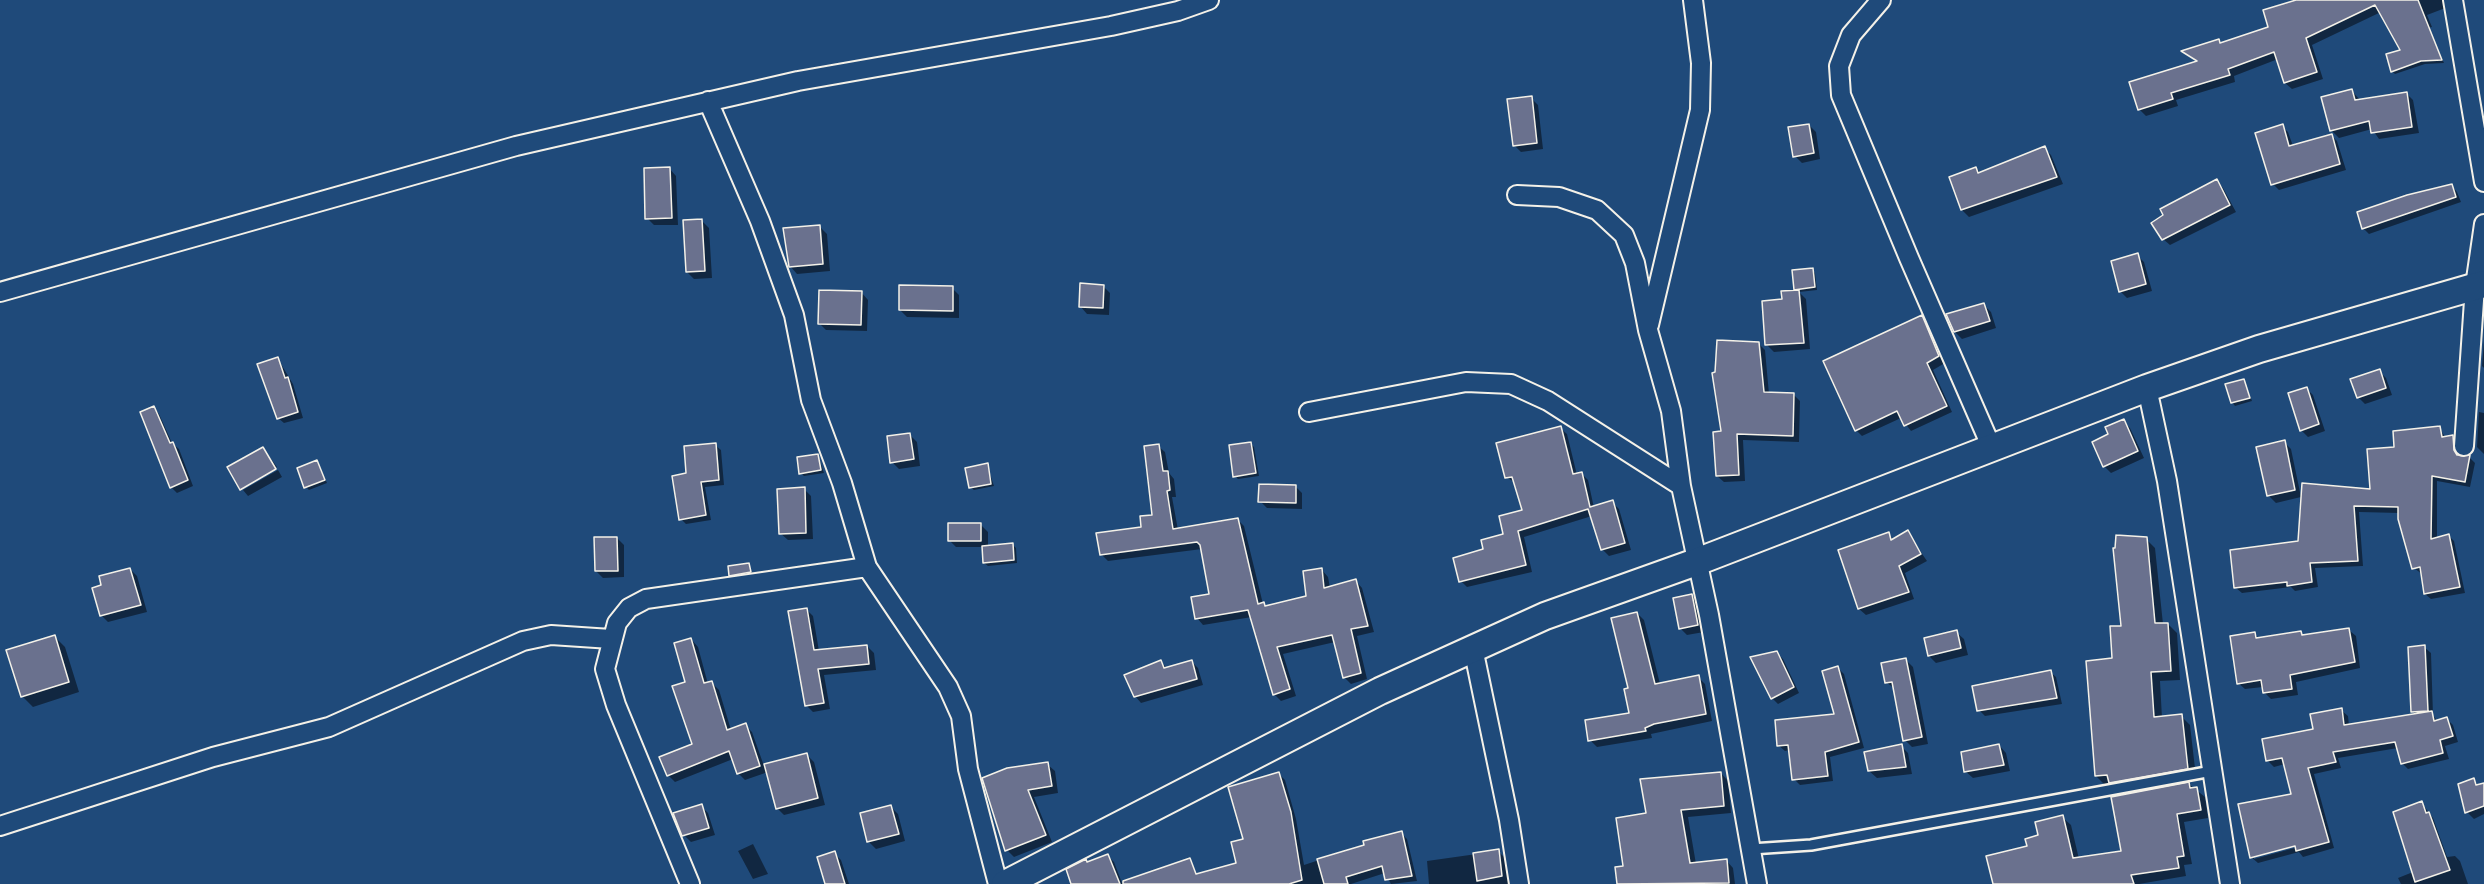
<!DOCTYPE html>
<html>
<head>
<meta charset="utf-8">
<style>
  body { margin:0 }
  canvas { display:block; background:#1f4a7a }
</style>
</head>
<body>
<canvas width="2484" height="884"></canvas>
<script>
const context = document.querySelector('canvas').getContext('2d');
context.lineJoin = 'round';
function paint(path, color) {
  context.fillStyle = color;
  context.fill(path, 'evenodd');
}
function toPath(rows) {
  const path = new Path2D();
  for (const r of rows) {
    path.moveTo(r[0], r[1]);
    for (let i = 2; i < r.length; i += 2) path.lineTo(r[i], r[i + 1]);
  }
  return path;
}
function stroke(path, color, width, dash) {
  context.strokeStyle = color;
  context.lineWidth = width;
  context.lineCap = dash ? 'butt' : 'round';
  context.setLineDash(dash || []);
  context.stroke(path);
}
const shadow = toPath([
  [2301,0,2451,0,2448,7,2427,15,2432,27,2396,34,2381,12,2312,45,2323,79,2292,89,2285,83,2278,59,2234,76,2235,82,2176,100,2178,106,2146,116,2140,110,2131,83,2198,62,2184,52,2219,41,2221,44,2269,28],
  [2433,40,2444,63,2425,64,2395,74,2392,71],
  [2352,91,2360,100,2406,93,2413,100,2419,133,2379,139,2372,129,2339,138,2332,131],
  [1531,98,1538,105,1543,149,1521,152,1514,145],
  [1809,125,1816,132,1820,159,1802,163,1795,156],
  [2282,126,2288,132,2293,146,2331,135,2337,141,2346,170,2279,190,2273,184],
  [2044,148,2051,155,2063,184,1969,217,1962,210,1976,168,1981,173],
  [669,168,676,176,678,225,654,225,647,218],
  [2217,181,2223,188,2236,212,2170,245,2163,239],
  [2452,186,2457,192,2461,202,2369,234,2363,228],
  [702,221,709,228,712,278,694,279,687,272],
  [820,227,827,234,830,271,797,274,790,266],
  [2137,255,2144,262,2152,291,2127,298,2120,291],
  [1812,270,1815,273,1817,290,1799,292,1806,299,1810,349,1774,352,1767,345,1784,301,1798,292,1796,289],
  [1103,286,1110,293,1109,315,1087,314,1080,306],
  [952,288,959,295,959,318,907,317,900,310],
  [861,292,868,300,867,331,826,330,819,323],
  [1984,305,1991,312,1996,328,1962,339,1955,332],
  [1921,317,1928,323,1945,363,1933,370,1952,412,1911,431,1901,418,1862,436,1856,430],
  [2484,341,2484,368,2482,366],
  [1759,344,1765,350,1769,394,1794,395,1800,401,1799,442,1743,440,1745,481,1724,482,1717,476],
  [278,359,293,384,303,418,284,423,278,418],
  [2379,371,2386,378,2392,395,2365,404,2358,397],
  [2244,381,2252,401,2235,406,2232,402],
  [2306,388,2313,395,2325,431,2308,437,2301,430],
  [154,408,159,414,172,443,179,449,193,486,177,493,171,487],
  [2479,412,2484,413,2484,454,2477,447],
  [2123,421,2130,428,2144,458,2111,473,2104,466,2110,435],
  [1560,428,1567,434,1577,475,1582,474,1588,480,1594,508,1612,502,1619,509,1631,550,1609,556,1602,549,1592,516,1524,537,1532,572,1467,587,1461,581,1485,550,1505,535,1524,512,1516,483,1506,477],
  [2439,428,2446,438,2453,437,2459,443,2459,457,2469,457,2475,463,2470,487,2437,481,2437,539,2449,536,2454,541,2465,593,2431,599,2425,594,2422,574,2414,568,2399,513,2359,512,2363,566,2315,568,2318,587,2295,591,2291,587,2242,593,2236,588,2372,491,2396,448],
  [910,435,917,442,920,466,899,469,892,462],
  [2284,442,2291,449,2301,497,2276,503,2269,496,2258,448],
  [1251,444,1254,447,1259,476,1238,479,1235,476],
  [715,445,721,450,724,485,705,487,711,520,686,524,681,519,688,474],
  [1158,446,1165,452,1169,473,1174,479,1176,497,1172,497,1178,530,1237,519,1244,526,1263,604,1267,607,1308,598,1322,570,1328,577,1330,588,1356,581,1362,588,1374,632,1357,636,1367,679,1351,684,1344,677,1335,642,1283,654,1296,696,1281,701,1274,694,1252,617,1203,625,1197,618,1211,595,1202,549,1108,561,1101,554,1143,528,1154,516],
  [263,448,277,467,241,488],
  [818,455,824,473,804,476,801,473],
  [317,462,327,483,309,490,306,487],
  [987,465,994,486,974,490,970,487],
  [278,470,282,477,248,496,243,490],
  [1295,486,1302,493,1302,509,1267,508,1260,501],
  [804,489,811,496,813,539,788,540,780,533],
  [981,525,988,532,988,547,1013,545,1016,548,1017,563,988,566,984,563,984,547,956,547,949,540],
  [1907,532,1927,561,1905,573,1914,599,1866,615,1859,609,1888,534,1894,540],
  [617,538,624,545,624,577,603,578,596,571],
  [2146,539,2155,548,2163,624,2168,624,2177,633,2180,680,2160,681,2162,718,2181,716,2190,725,2196,777,2119,792,2112,784,2105,785,2096,776,2114,660],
  [749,565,753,575,734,578,731,575],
  [130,569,137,576,147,612,108,622,101,615,103,586],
  [1692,595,1699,602,1704,632,1687,635,1680,628],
  [806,609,813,616,819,651,867,646,874,653,876,670,824,675,830,709,813,712,806,705],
  [1637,613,1644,620,1660,684,1698,677,1705,684,1712,721,1651,734,1652,738,1597,747,1590,740,1631,714,1629,689],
  [2349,630,2356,636,2360,668,2296,682,2298,695,2271,699,2264,692,2263,687,2245,689,2238,683,2254,634,2260,639],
  [1956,632,1964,639,1968,655,1936,663,1929,656],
  [54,636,65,647,79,692,33,707,22,696],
  [691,639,698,647,708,684,712,683,719,690,731,730,745,725,752,732,764,766,807,755,814,762,825,805,784,815,777,808,768,772,745,780,738,773,733,759,675,782,668,775,694,745,687,683],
  [2424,647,2431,653,2433,715,2438,722,2447,719,2453,725,2458,742,2445,746,2449,759,2408,769,2402,763,2398,748,2338,758,2341,768,2314,774,2334,848,2303,857,2299,852,2258,863,2251,857,2293,796,2285,764,2274,767,2268,761,2341,710,2348,716,2349,726,2416,715,2413,711],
  [2301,843,2302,846,2254,859,2254,855],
  [1777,653,1783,659,1799,693,1778,704,1772,698],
  [1906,660,1913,667,1928,744,1912,747,1905,740,1895,689,1886,682],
  [1191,661,1198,668,1203,685,1141,703,1135,696,1161,662,1167,668],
  [1838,668,1844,674,1864,748,1830,757,1833,781,1800,785,1794,779,1790,750,1785,751,1778,745,1836,716],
  [2050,672,2056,677,2062,704,1985,716,1979,710],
  [1999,745,2006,753,2010,771,1973,778,1965,771],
  [1901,746,1908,753,1912,774,1877,778,1869,771],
  [1047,764,1055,771,1058,793,1034,797,1052,842,1014,857,1007,850,984,779],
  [1721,773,1728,781,1731,813,1688,817,1696,864,1726,860,1733,868,1735,884,1618,884,1616,868,1625,867,1648,814],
  [1279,774,1285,780,1296,819,1304,865,1401,833,1407,839,1417,881,1391,884,1385,873,1351,884,1204,884,1238,864,1244,840],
  [2473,780,2479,786,2484,784,2484,814,2474,819,2467,812],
  [2189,784,2205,797,2208,818,2184,822,2192,864,2184,865,2186,876,2139,884,1995,884,2062,817,2071,825,2079,859,2122,852],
  [2421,802,2433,818,2447,857,2455,856,2460,861,2468,884,2401,884,2398,878,2413,872],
  [701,806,708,813,715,835,691,842,684,835],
  [891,807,898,814,905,841,876,849,869,842,862,814],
  [753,844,768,874,753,879,738,851],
  [1498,851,1506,859,1509,884,1429,884,1427,861],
  [834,853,841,860,849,884,827,884],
  [1108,856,1114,862,1122,883,1155,872,1164,884,1073,884,1088,863]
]);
const building = toPath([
  [2296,0,2418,0,2442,60,2421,61,2391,72,2386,54,2400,50,2375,5,2306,38,2317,72,2284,83,2274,52,2228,69,2230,75,2171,93,2173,99,2138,110,2129,82,2197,61,2181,51,2219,39,2220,43,2268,27,2263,10,2296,0],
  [2352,89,2355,100,2407,92,2412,127,2371,133,2369,121,2330,131,2321,97,2352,89],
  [1532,96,1537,143,1513,146,1507,99,1532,96],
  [1809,124,1814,153,1793,157,1788,127,1809,124],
  [2283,124,2289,146,2332,134,2340,164,2271,185,2255,133,2283,124],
  [2045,146,2057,177,1961,210,1949,177,1976,167,1978,173,2045,146],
  [670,167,672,218,645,219,644,168,670,167],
  [2217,179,2230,205,2162,240,2151,223,2163,215,2160,209,2217,179],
  [2452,184,2456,197,2362,229,2357,212,2407,195,2452,184],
  [702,219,705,271,686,272,683,220,702,219],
  [820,225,823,264,789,267,783,228,820,225],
  [2138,253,2146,284,2119,292,2111,261,2138,253],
  [1813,268,1815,287,1794,290,1792,270,1813,268],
  [1080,283,1104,285,1103,308,1079,307,1080,283],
  [899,285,953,286,953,311,899,310,899,285],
  [819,290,862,291,861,325,818,324,819,290],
  [1799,290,1804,343,1765,345,1762,301,1782,299,1781,291,1799,290],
  [1984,303,1990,321,1954,332,1946,314,1984,303],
  [1922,315,1939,356,1927,363,1947,406,1904,426,1897,411,1855,431,1823,361,1922,315],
  [1717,340,1759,342,1764,392,1794,393,1793,436,1737,434,1739,475,1716,476,1713,432,1721,431,1712,373,1715,372,1717,340],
  [278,357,285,378,288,377,298,412,277,419,257,364,278,357],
  [2380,369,2386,388,2357,398,2350,379,2380,369],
  [2244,379,2250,398,2231,403,2225,384,2244,379],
  [2307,387,2319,424,2300,431,2288,393,2307,387],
  [154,406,170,443,173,442,188,480,170,488,140,412,154,406],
  [2124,419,2138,451,2103,467,2092,442,2108,434,2105,427,2124,419],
  [1561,426,1573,474,1582,472,1590,507,1613,500,1625,543,1601,550,1588,509,1518,531,1526,565,1459,582,1453,558,1483,549,1481,540,1503,534,1499,516,1522,510,1512,477,1505,478,1496,443,1561,426],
  [2440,426,2442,437,2453,435,2454,450,2457,455,2470,455,2465,482,2432,476,2431,539,2449,534,2460,587,2424,594,2420,567,2412,569,2398,519,2398,507,2354,506,2358,561,2310,563,2312,582,2287,586,2287,582,2234,588,2230,550,2298,541,2302,483,2370,489,2367,449,2394,447,2393,431,2440,426],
  [910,433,914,459,890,463,887,436,910,433],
  [2285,440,2295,490,2267,496,2256,447,2285,440],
  [1251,442,1256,473,1233,477,1229,445,1251,442],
  [716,443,719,480,701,482,706,515,679,520,672,476,686,473,684,446,716,443],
  [1159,444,1163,471,1168,471,1170,490,1167,491,1173,529,1238,518,1258,604,1264,602,1265,606,1306,596,1303,571,1322,568,1324,588,1356,579,1368,626,1351,629,1361,673,1343,678,1332,635,1277,647,1290,689,1273,695,1248,610,1195,619,1191,597,1209,594,1200,545,1197,542,1100,555,1096,533,1141,527,1140,516,1152,515,1144,446,1159,444],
  [263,447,276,469,240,490,227,467,263,447],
  [818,454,821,470,799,474,797,457,818,454],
  [317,460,325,480,304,488,297,468,317,460],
  [988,463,991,484,969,488,965,468,988,463],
  [1259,484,1296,485,1296,503,1258,502,1259,484],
  [805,487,806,533,779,534,777,489,805,487],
  [948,523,981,523,981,541,948,541,948,523],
  [1908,530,1921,554,1899,566,1909,592,1858,609,1838,550,1889,532,1891,540,1908,530],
  [2116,535,2147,537,2155,623,2168,623,2171,671,2151,672,2154,717,2182,714,2188,769,2109,783,2107,775,2095,776,2086,661,2112,658,2110,626,2121,626,2113,548,2115,548,2116,535],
  [594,537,617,537,618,571,595,571,594,537],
  [1013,543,1014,560,983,563,982,546,1013,543],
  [749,563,751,572,729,576,728,566,749,563],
  [130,568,141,605,100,616,92,588,101,585,99,576,130,568],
  [1692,594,1698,625,1679,629,1673,598,1692,594],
  [807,608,814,650,867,645,869,664,818,669,824,703,805,706,788,611,807,608],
  [1637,612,1655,684,1699,675,1706,714,1654,724,1645,728,1646,731,1588,741,1585,720,1629,713,1624,689,1628,688,1611,618,1637,612],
  [2349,628,2355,662,2290,675,2292,689,2263,693,2261,680,2237,684,2230,636,2255,632,2256,638,2301,631,2302,635,2349,628],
  [1957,630,1961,648,1928,656,1924,638,1957,630],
  [55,635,69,682,21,697,6,650,55,635],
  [691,638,704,683,712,681,727,730,746,723,760,766,737,774,729,751,667,776,659,757,692,744,672,686,685,682,674,643,691,638],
  [2425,645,2428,711,2411,712,2408,647,2425,645],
  [1777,651,1794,687,1771,699,1750,657,1777,651],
  [1906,658,1922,737,1903,741,1892,682,1885,683,1881,663,1906,658],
  [1161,660,1164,668,1192,660,1197,679,1134,697,1124,675,1161,660],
  [1838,666,1859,742,1825,752,1828,776,1792,780,1788,745,1777,746,1775,720,1834,714,1822,671,1838,666],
  [2051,670,2057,698,1977,711,1972,686,2051,670],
  [2342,708,2344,725,2432,711,2434,721,2447,717,2453,736,2440,740,2443,753,2401,764,2395,742,2333,752,2336,762,2308,768,2329,842,2296,851,2295,846,2250,858,2238,804,2291,794,2282,758,2266,761,2262,739,2313,729,2310,714,2342,708],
  [1902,744,1906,767,1868,771,1864,752,1902,744],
  [1999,744,2004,765,1964,772,1961,752,1999,744],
  [807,753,818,798,776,809,764,764,807,753],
  [1048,762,1052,786,1028,790,1046,835,1005,851,982,778,1007,768,1048,762],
  [1279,772,1291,812,1302,880,1289,884,1123,884,1123,881,1190,858,1196,874,1236,863,1231,842,1243,839,1228,787,1279,772],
  [1721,772,1724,806,1681,810,1690,863,1727,859,1729,883,1617,884,1615,867,1623,866,1616,818,1646,813,1640,779,1721,772],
  [2474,778,2476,785,2484,783,2484,806,2465,813,2458,784,2474,778],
  [2189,782,2190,788,2197,787,2201,810,2177,814,2184,856,2177,857,2179,868,2131,875,2134,884,1993,884,1986,856,2027,846,2025,839,2038,835,2035,822,2063,815,2073,858,2121,851,2111,797,2189,782],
  [2422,801,2426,813,2429,812,2450,870,2415,882,2393,812,2422,801],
  [702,804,709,828,682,836,673,813,702,804],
  [891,805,899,834,867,842,860,813,891,805],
  [1402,831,1412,876,1385,880,1382,866,1346,877,1348,884,1324,884,1317,859,1364,845,1363,841,1402,831],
  [1499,849,1502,876,1477,881,1473,853,1499,849],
  [835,851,845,884,825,884,817,857,835,851],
  [1108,854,1120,884,1071,884,1066,869,1086,859,1087,862,1108,854]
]);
const lane = toPath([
  [1751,849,1811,845,2212,771]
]);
const street = toPath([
  [1881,0,1851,35,1839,66,1841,95,1909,258,1991,446],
  [2453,0,2484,182],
  [708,101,760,221,794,315,811,400,842,483,867,567,948,687,961,716,968,769,998,884],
  [1517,195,1559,197,1597,210,1624,235,1635,263,1648,330,1671,411,1681,486,1709,615,1757,884],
  [0,292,516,146,798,81,1111,26,1178,11,1209,0],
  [1649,325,1700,110,1701,63,1693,0],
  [2147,388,2167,481,2230,884],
  [1309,412,1466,382,1511,384,1548,401,1681,486],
  [2464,446,2475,286,2484,224],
  [1473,648,1509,820,1519,884],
  [0,826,213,757,329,727,523,641,551,635,611,639],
  [690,884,616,705,605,669,617,623,629,608,646,599,867,567]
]);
const secondary = toPath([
  [1005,884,1380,691,1545,616,1699,561,2147,388,2259,349,2484,284]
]);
paint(shadow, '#0007');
paint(building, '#6a718e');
stroke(building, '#f4f1e8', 1.5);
stroke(lane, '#f4f1e8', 14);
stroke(street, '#f4f1e8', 22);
stroke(secondary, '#f4f1e8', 30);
stroke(lane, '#1f4a7a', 9);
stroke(street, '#1f4a7a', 18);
stroke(secondary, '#1f4a7a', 26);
</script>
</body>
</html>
